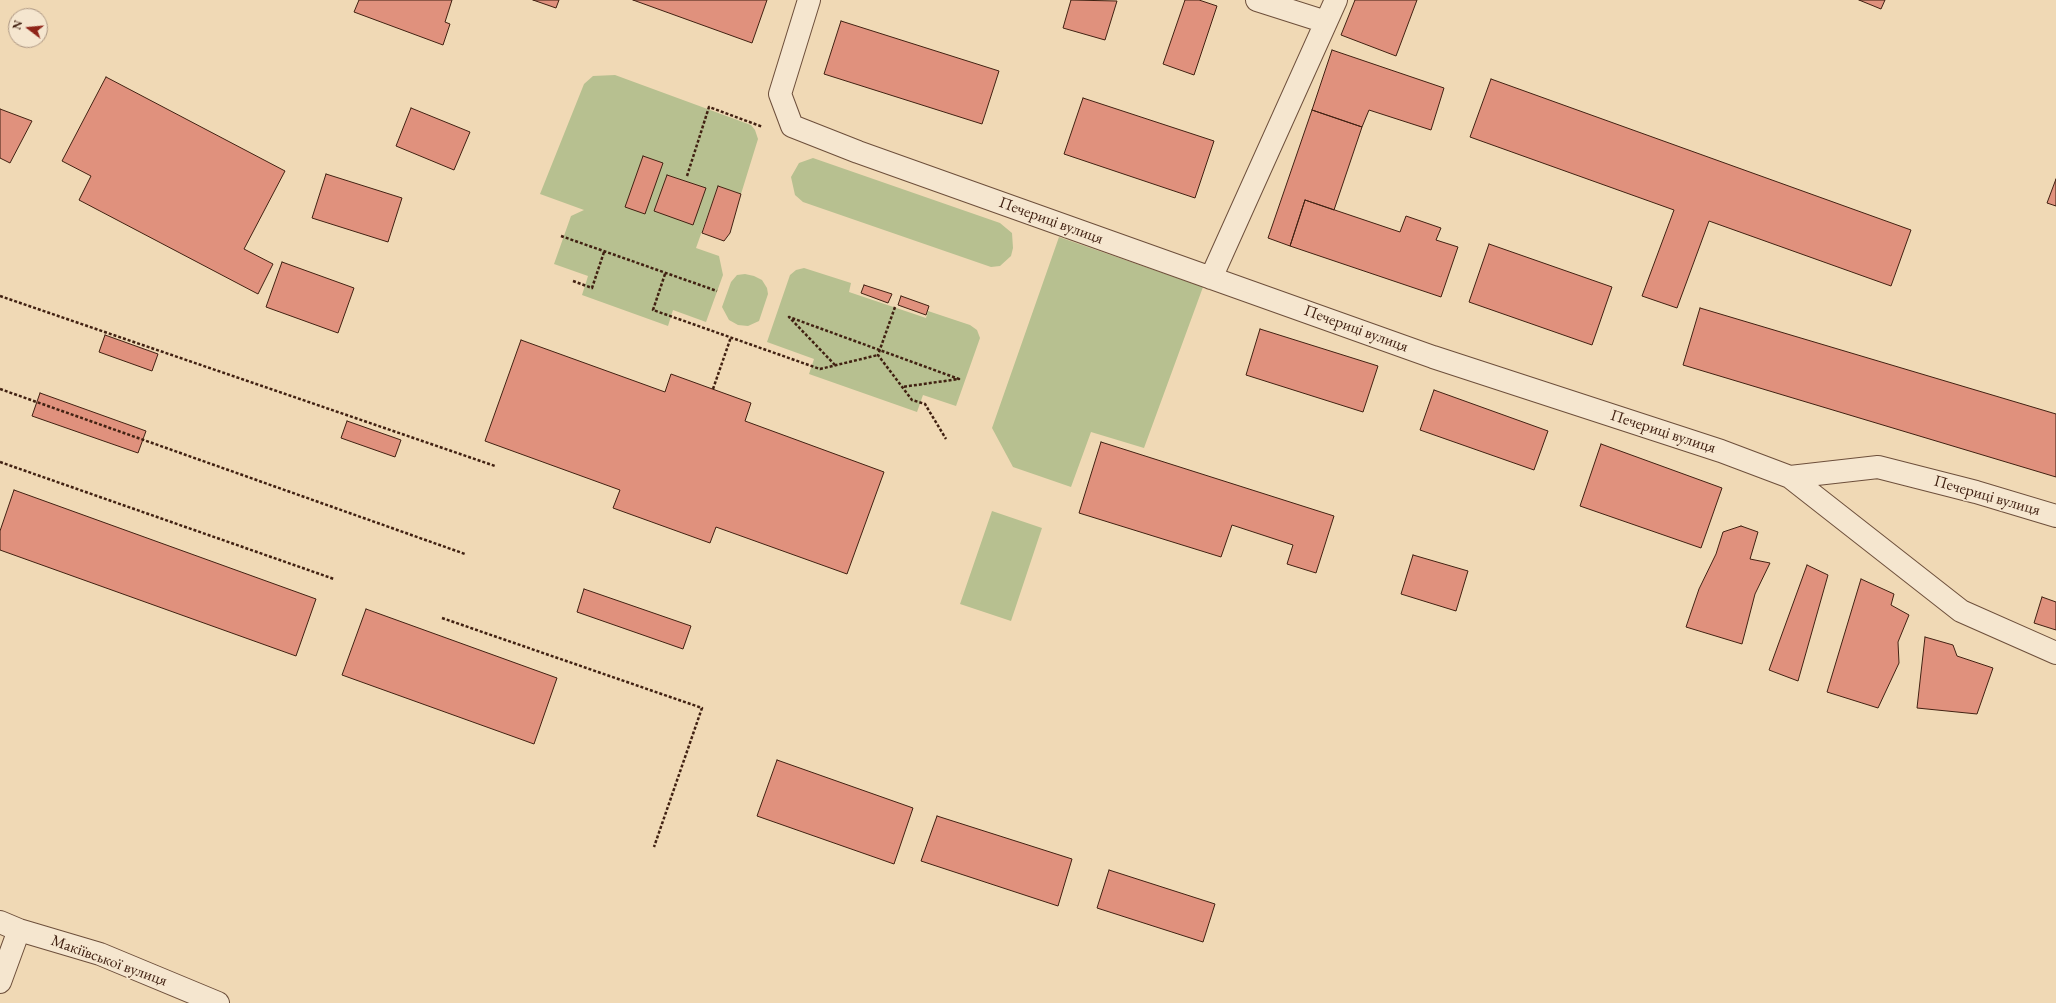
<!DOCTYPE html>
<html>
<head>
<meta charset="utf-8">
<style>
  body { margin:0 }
  #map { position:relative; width:2056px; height:1003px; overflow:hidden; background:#f0d9b5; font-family:"EB Garamond",serif }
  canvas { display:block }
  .north { position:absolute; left:8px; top:8px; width:40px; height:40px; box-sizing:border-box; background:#f5e6cf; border:1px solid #ad9783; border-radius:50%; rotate:286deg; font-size:11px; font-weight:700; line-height:16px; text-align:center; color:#412112 }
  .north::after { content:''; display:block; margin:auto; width:14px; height:18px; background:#8f2418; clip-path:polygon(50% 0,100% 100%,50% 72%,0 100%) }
</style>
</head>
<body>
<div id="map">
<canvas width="2056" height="1003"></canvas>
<div class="north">N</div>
</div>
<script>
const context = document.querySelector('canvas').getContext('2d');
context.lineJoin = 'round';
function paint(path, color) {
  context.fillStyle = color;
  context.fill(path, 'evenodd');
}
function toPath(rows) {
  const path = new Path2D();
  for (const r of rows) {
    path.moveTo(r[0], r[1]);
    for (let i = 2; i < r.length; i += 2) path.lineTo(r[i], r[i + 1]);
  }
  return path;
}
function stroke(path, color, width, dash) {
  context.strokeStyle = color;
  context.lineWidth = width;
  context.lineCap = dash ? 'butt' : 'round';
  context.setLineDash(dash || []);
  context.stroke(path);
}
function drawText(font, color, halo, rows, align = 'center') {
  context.font = font + ' "EB Garamond",serif';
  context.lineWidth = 3.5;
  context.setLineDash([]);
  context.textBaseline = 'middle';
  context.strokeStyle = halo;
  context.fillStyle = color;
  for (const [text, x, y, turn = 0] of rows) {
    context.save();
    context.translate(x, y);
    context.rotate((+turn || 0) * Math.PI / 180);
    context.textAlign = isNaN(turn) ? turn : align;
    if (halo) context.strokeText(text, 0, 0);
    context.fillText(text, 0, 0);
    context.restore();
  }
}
const green = toPath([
  [615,75,751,125,755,130,758,139,741,194,718,186,696,248,719,256,723,275,706,322,673,310,668,326,582,295,588,276,554,264,571,216,584,210,540,194,584,84,593,76],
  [813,158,1000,223,1012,233,1013,248,1011,256,1000,266,991,267,803,202,795,195,791,177,799,163],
  [1059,237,1203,287,1144,448,1091,432,1071,487,1013,467,992,428],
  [804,268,851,283,849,292,926,318,928,311,970,325,977,330,980,338,956,406,923,395,917,412,809,374,814,359,767,342,790,275,796,270],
  [745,274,754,276,762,280,767,288,768,294,759,321,748,326,738,325,729,320,722,307,731,282,737,275],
  [992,511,1042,528,1011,621,960,604]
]);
const building = toPath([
  [359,0,452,0,445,22,450,24,443,45,354,12,359,0],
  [533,0,559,0,556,8,533,0],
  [633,0,767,0,752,43,633,0],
  [1071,0,1117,1,1105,40,1063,28,1071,0],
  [1185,0,1199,0,1217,6,1194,75,1163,64,1185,0],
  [1355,0,1417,0,1396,56,1341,35,1355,0],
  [1859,0,1885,0,1881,9,1859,0],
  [841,21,999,71,982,124,824,74,841,21],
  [1332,50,1444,88,1431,130,1369,110,1362,127,1312,110,1332,50],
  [106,77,285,171,244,249,273,264,258,294,79,200,91,176,62,161,106,77],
  [1491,79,1911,230,1891,286,1709,221,1677,308,1642,296,1674,210,1470,137,1491,79],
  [1083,98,1214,141,1195,198,1064,154,1083,98],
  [411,108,470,132,454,170,396,146,411,108],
  [0,109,32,121,10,163,0,158,0,109],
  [1312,110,1362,127,1334,210,1305,200,1290,246,1268,238,1312,110],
  [643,156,663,163,645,214,625,207,643,156],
  [326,174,402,198,388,242,312,218,326,174],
  [667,175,706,188,693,225,654,211,667,175],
  [2056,179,2056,206,2047,203,2056,179],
  [718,186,741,194,730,233,724,241,702,233,718,186],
  [1305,200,1400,232,1406,216,1441,228,1436,240,1458,247,1441,297,1290,246,1305,200],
  [1489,244,1612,287,1592,345,1469,302,1489,244],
  [282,262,354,288,338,333,266,307,282,262],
  [864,285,892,294,888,303,861,293,864,285],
  [901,296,929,306,926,315,898,305,901,296],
  [1700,308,2056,414,2056,477,1683,365,1700,308],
  [1260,329,1378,366,1363,412,1246,375,1260,329],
  [105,335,158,354,152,371,99,352,105,335],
  [521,340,665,392,671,374,751,403,745,421,884,472,847,574,716,527,710,543,613,508,620,490,485,441,521,340],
  [1434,390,1548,431,1534,470,1420,430,1434,390],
  [40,393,146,431,138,453,32,416,40,393],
  [347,421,401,440,395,457,341,438,347,421],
  [1101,442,1334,516,1316,573,1287,564,1293,545,1232,525,1221,557,1079,513,1101,442],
  [1601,444,1722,488,1701,548,1580,506,1601,444],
  [14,490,316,599,296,656,0,550,0,531,14,490],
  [1741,526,1758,532,1750,559,1770,563,1755,594,1742,644,1686,627,1699,589,1716,554,1723,532,1741,526],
  [1413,555,1468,571,1456,611,1401,594,1413,555],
  [1807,565,1828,575,1798,681,1769,670,1807,565],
  [1861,579,1894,594,1891,605,1909,615,1898,642,1899,663,1878,708,1827,692,1861,579],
  [584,589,691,626,683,649,577,612,584,589],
  [2042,597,2056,602,2056,630,2034,623,2042,597],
  [366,609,557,678,534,744,342,675,366,609],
  [1925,637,1953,645,1957,656,1993,668,1977,714,1917,708,1925,637],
  [777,760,913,808,894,864,757,816,777,760],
  [937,816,1072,859,1058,906,921,861,937,816],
  [1109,870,1215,904,1203,942,1097,908,1109,870]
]);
const path = toPath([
  [687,176,709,107,763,127],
  [561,236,717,291],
  [665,274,653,310,820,369,878,355],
  [573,281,592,288,604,252],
  [0,296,495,466],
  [895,307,878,355,912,400,925,404,946,439],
  [835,365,789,317,959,379,902,387],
  [0,389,465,554],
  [713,389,731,337],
  [0,462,334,579],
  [442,618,702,708,654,847]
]);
const minor = toPath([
  [809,0,780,94,792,126,858,152,1433,357,1721,451,1790,477,1878,467,1976,492,2056,516],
  [1257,0,1326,22],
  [1211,278,1336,0],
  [1790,477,1961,611,2056,653],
  [0,922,19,930,100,954,218,1003],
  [0,982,19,930]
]);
const streetNames = [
  ["Печериці вулиця",1051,221,20],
  ["Печериці вулиця",1356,329,20],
  ["Печериці вулиця",1663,432,18],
  ["Печериці вулиця",1987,496,16],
  ["Макіївської вулиця",109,961,20]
];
paint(green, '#b7c090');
paint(building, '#e0917d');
stroke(building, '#412112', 1);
stroke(minor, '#6d4f3b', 24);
stroke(path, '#412112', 2.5, [3, 2]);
stroke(minor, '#f5e6cf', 22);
drawText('16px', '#412112', '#f5e6cf', streetNames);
</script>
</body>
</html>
